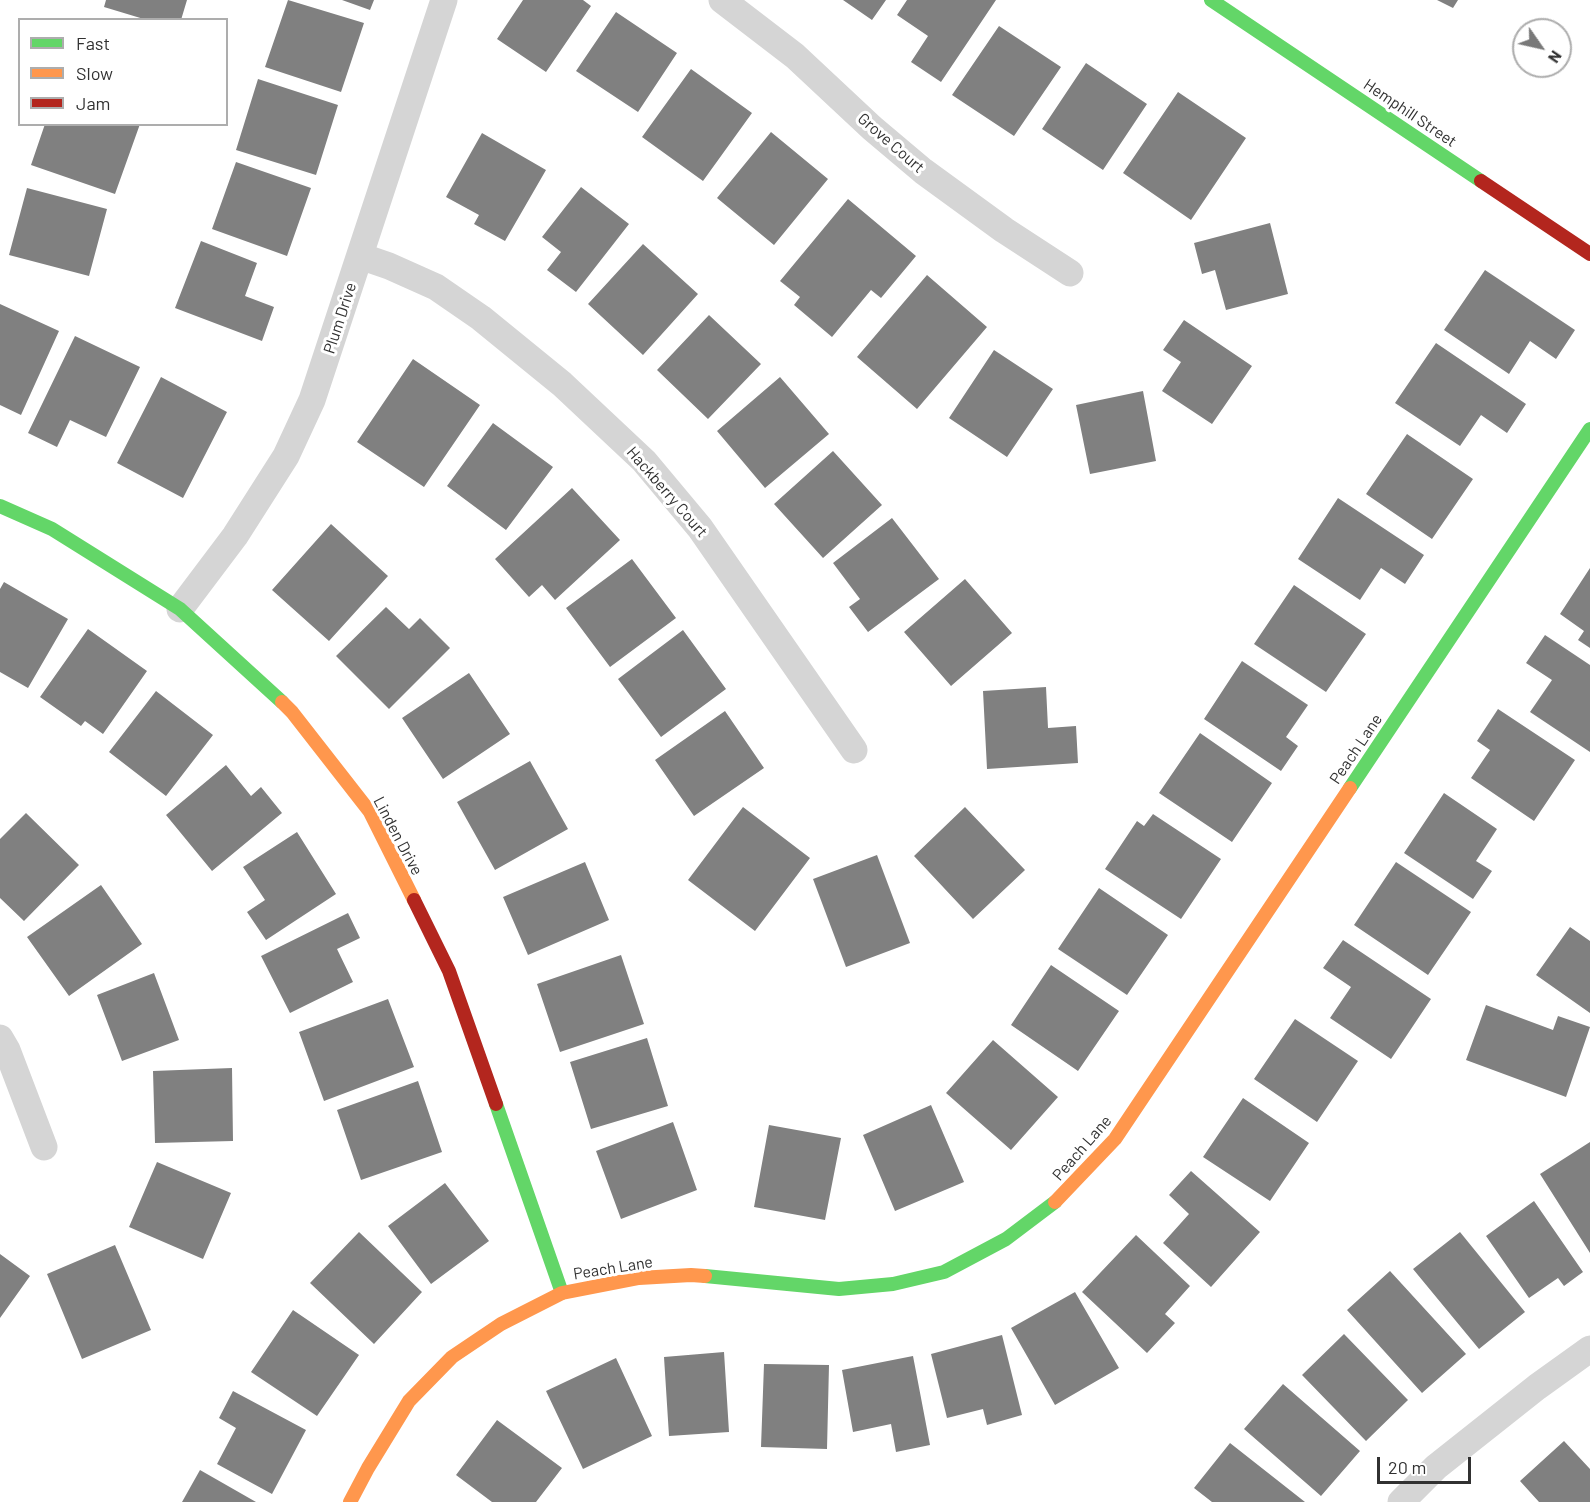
<!DOCTYPE html>
<html>
<head>
<meta charset="utf-8">
<style>
  body { margin:0 }
  #map { position:relative; width:1590px; height:1502px; overflow:hidden; background:#fff; font-family:Barlow,sans-serif }
  canvas { display:block }
  .legend { position:absolute; left:18px; top:18px; width:210px; height:108px; box-sizing:border-box; background:#fff; border:2px solid #adadad; margin:0; padding:8px 10px; list-style:none; font-size:18px; color:#313131 }
  .legend li { display:flex; align-items:center; gap:12px; height:30px }
  .legend b { width:30px; border:2px solid #adadad }
  .north { position:absolute; left:1512px; top:18px; width:60px; height:60px; box-sizing:border-box; background:#fff; border:2px solid #adadad; border-radius:50%; rotate:124deg; font-size:16px; font-weight:700; line-height:24px; text-align:center; color:#313131 }
  .north::after { content:''; display:block; margin:auto; width:21px; height:27px; background:#797979; clip-path:polygon(50% 0,100% 100%,50% 72%,0 100%) }
  .scale { position:absolute; left:1377px; top:1457px; width:94px; height:27px; box-sizing:border-box; border:3px solid #313131; border-top:0; padding-left:8px; font-size:18px; line-height:21px; white-space:nowrap; color:#313131; -webkit-text-stroke:4px #fff; paint-order:stroke }
</style>
</head>
<body>
<div id="map">
<canvas width="1590" height="1502"></canvas>
<ul class="legend">
<li><b style="height:8px;background:#63d668"></b>Fast</li>
<li><b style="height:8px;background:#ff974d"></b>Slow</li>
<li><b style="height:8px;background:#b3261e"></b>Jam</li>
</ul>
<div class="north">N</div>
<div class="scale">20 m</div>
</div>
<script>
const context = document.querySelector('canvas').getContext('2d');
context.lineJoin = 'round';
function paint(path, color) {
  context.fillStyle = color;
  context.fill(path, 'evenodd');
}
function toPath(rows) {
  const path = new Path2D();
  for (const r of rows) {
    path.moveTo(r[0], r[1]);
    for (let i = 2; i < r.length; i += 2) path.lineTo(r[i], r[i + 1]);
  }
  return path;
}
function stroke(path, color, width, dash) {
  context.strokeStyle = color;
  context.lineWidth = width;
  context.lineCap = dash ? 'butt' : 'round';
  context.setLineDash(dash || []);
  context.stroke(path);
}
function drawText(font, color, halo, rows, align = 'center') {
  context.font = font + ' Barlow,sans-serif';
  context.lineWidth = 6;
  context.setLineDash([]);
  context.textBaseline = 'middle';
  context.strokeStyle = halo;
  context.fillStyle = color;
  for (const [text, x, y, turn = 0] of rows) {
    context.save();
    context.translate(x, y);
    context.rotate((+turn || 0) * Math.PI / 180);
    context.textAlign = isNaN(turn) ? turn : align;
    if (halo) context.strokeText(text, 0, 0);
    context.fillText(text, 0, 0);
    context.restore();
  }
}
const building = toPath([
  [106,0,187,0,181,20,147,20,104,7],
  [288,0,364,23,341,92,265,67],
  [342,0,374,0,370,10],
  [523,0,583,0,591,6,546,72,497,39],
  [843,0,886,0,872,20],
  [907,0,996,0,941,82,911,62,928,36,897,15],
  [1437,0,1458,0,1453,8],
  [616,12,677,53,638,112,576,71],
  [999,26,1061,67,1014,136,952,95],
  [1086,63,1147,104,1103,170,1042,129],
  [691,69,752,113,703,181,642,137],
  [258,79,338,105,316,175,236,150],
  [1178,92,1246,138,1191,220,1123,173],
  [45,124,140,124,115,194,31,165],
  [771,132,828,179,774,245,717,198],
  [482,133,546,170,505,241,474,224,479,215,446,197],
  [236,162,311,188,287,256,212,229],
  [581,187,629,224,576,292,547,270,561,252,542,237],
  [27,188,107,209,89,276,9,255],
  [848,199,916,256,881,298,871,290,832,337,794,305,800,297,780,281],
  [1270,223,1288,294,1226,310,1215,270,1202,274,1194,243],
  [201,241,257,263,245,296,274,307,262,341,175,308],
  [643,244,698,294,643,355,588,304],
  [1485,270,1575,330,1556,359,1530,341,1509,374,1444,330],
  [927,275,987,327,917,409,857,357],
  [0,304,59,331,21,415,0,405],
  [709,315,761,364,708,419,657,370],
  [1184,320,1252,366,1212,424,1162,391,1181,362,1163,350],
  [75,336,140,367,106,437,70,420,57,447,28,433],
  [1436,343,1526,404,1507,433,1481,415,1460,446,1395,403],
  [994,350,1053,389,1007,457,949,418],
  [413,359,480,405,424,487,357,442],
  [161,377,227,412,183,498,117,463],
  [780,377,829,434,765,488,717,431],
  [1143,391,1156,461,1090,474,1076,405],
  [493,423,553,467,506,530,447,486],
  [1407,434,1473,479,1432,539,1366,494],
  [833,451,882,505,823,558,774,504],
  [572,488,620,540,555,600,542,585,529,597,495,559],
  [1338,498,1424,555,1405,584,1381,568,1360,600,1298,559],
  [892,518,939,579,868,632,849,607,860,599,833,563],
  [331,524,388,576,329,641,272,590],
  [632,559,676,618,610,667,566,608],
  [1590,568,1590,648,1578,640,1584,631,1560,614],
  [965,579,1012,633,951,686,904,632],
  [4,582,68,619,28,688,0,672,0,589],
  [1294,585,1366,634,1326,692,1254,644],
  [386,607,409,629,420,618,450,648,389,709,336,656],
  [88,629,147,671,103,734,85,721,81,726,40,697],
  [683,630,726,689,661,737,618,679],
  [1545,635,1590,665,1590,752,1530,712,1552,680,1526,663],
  [1242,661,1308,705,1286,737,1298,746,1281,771,1204,719],
  [469,673,510,734,443,779,402,718],
  [1046,687,1048,728,1076,726,1078,763,987,769,983,691],
  [156,691,213,735,166,796,109,752],
  [1498,709,1575,760,1534,821,1471,778,1490,750,1477,741],
  [725,711,764,768,694,816,655,760],
  [1200,733,1272,783,1232,842,1159,793],
  [530,761,568,829,495,870,457,802],
  [226,765,251,796,261,787,282,813,212,871,166,815],
  [1444,793,1497,829,1476,861,1492,871,1473,899,1404,853],
  [743,807,810,858,755,931,688,880],
  [965,807,1025,870,973,919,914,856],
  [26,813,79,865,24,921,0,898,0,839],
  [1153,814,1221,859,1181,919,1105,869,1137,821,1144,826],
  [297,832,336,894,266,940,247,912,265,900,243,867],
  [877,855,910,943,846,967,813,879],
  [585,862,609,920,528,955,503,897],
  [1396,862,1471,912,1428,975,1354,925],
  [101,885,142,944,69,996,27,937],
  [1099,888,1168,935,1127,995,1058,949],
  [348,913,360,938,337,949,353,982,290,1013,261,956],
  [1570,927,1590,941,1590,1013,1536,975],
  [1343,940,1431,999,1391,1059,1330,1018,1351,987,1323,968],
  [621,955,644,1024,560,1052,537,984],
  [1051,965,1119,1011,1078,1071,1011,1025],
  [154,973,179,1040,122,1061,97,995],
  [388,999,414,1067,324,1101,299,1032],
  [1486,1005,1553,1030,1558,1016,1590,1027,1566,1097,1466,1060],
  [1295,1019,1358,1061,1317,1122,1254,1079],
  [647,1038,668,1106,591,1129,570,1062],
  [993,1040,1058,1097,1011,1150,946,1093],
  [232,1068,233,1141,155,1143,153,1071],
  [418,1081,442,1152,361,1180,337,1110],
  [1243,1098,1309,1143,1270,1201,1203,1157],
  [931,1105,964,1182,895,1211,863,1135],
  [673,1122,697,1190,621,1219,596,1151],
  [769,1125,841,1138,825,1220,754,1207],
  [1590,1142,1590,1253,1540,1174],
  [157,1162,231,1193,203,1259,129,1227],
  [1191,1171,1260,1232,1211,1287,1163,1243,1189,1214,1169,1195],
  [445,1183,489,1241,431,1284,388,1226],
  [1534,1201,1583,1272,1564,1286,1558,1278,1529,1298,1486,1236],
  [359,1232,422,1292,374,1344,310,1283],
  [1460,1232,1525,1312,1479,1349,1413,1269],
  [1136,1235,1190,1286,1165,1314,1175,1323,1147,1353,1082,1292],
  [115,1245,151,1330,82,1359,47,1274],
  [0,1254,30,1276,0,1318],
  [1390,1271,1466,1354,1422,1393,1347,1310],
  [1075,1292,1119,1368,1055,1405,1011,1328],
  [293,1310,359,1355,317,1416,251,1372],
  [1344,1334,1408,1400,1366,1441,1302,1375],
  [1002,1335,1022,1415,987,1425,983,1409,947,1418,931,1354],
  [724,1352,729,1432,669,1436,664,1357],
  [913,1356,930,1445,896,1452,891,1424,853,1432,842,1370],
  [616,1358,652,1436,583,1469,546,1391],
  [764,1364,829,1365,827,1449,761,1447],
  [1283,1384,1360,1451,1321,1496,1244,1429],
  [233,1391,306,1430,272,1494,217,1464,236,1428,219,1418],
  [497,1420,562,1468,536,1502,492,1502,456,1475],
  [1564,1441,1590,1469,1590,1502,1539,1502,1520,1481],
  [1230,1443,1305,1502,1212,1502,1194,1488],
  [200,1470,256,1502,182,1502]
]);
const street = toPath([
  [722,0,795,56,872,128,923,171,1004,230,1070,273],
  [360,256,389,266,436,287,481,318,562,384,644,461,700,528,854,750],
  [180,609,235,536,286,456,312,400,444,0],
  [0,1038,7,1050,44,1147],
  [1401,1502,1436,1467,1537,1387,1590,1349]
]);
const fast = toPath([
  [1211,0,1481,181],
  [0,506,52,529,180,609,282,702],
  [1350,788,1590,429],
  [496,1104,562,1293],
  [705,1276,839,1289,893,1284,944,1272,1006,1239,1055,1202]
]);
const slow = toPath([
  [282,702,292,712,370,812,414,900],
  [1055,1202,1115,1139,1350,788],
  [350,1502,368,1468,409,1401,452,1357,501,1324,562,1293,639,1278,691,1275,705,1276]
]);
const jam = toPath([
  [1481,181,1590,254],
  [414,900,449,971,496,1104]
]);
const streetNames = [
  ["Hemphill Street",1410,113,34],
  ["Grove Court",891,143,41],
  ["Plum Drive",340,318,-72],
  ["Hackberry Court",667,492,49],
  ["Peach Lane",1356,749,-56],
  ["Linden Drive",398,836,62],
  ["Peach Lane",1082,1148,-49],
  ["Peach Lane",613,1268,-9]
];
paint(building, '#808080');
stroke(street, '#d5d5d5', 27);
stroke(fast, '#63d668', 14);
stroke(slow, '#ff974d', 14);
stroke(jam, '#b3261e', 14);
drawText('16px', '#313131', '#fff', streetNames);
</script>
</body>
</html>
